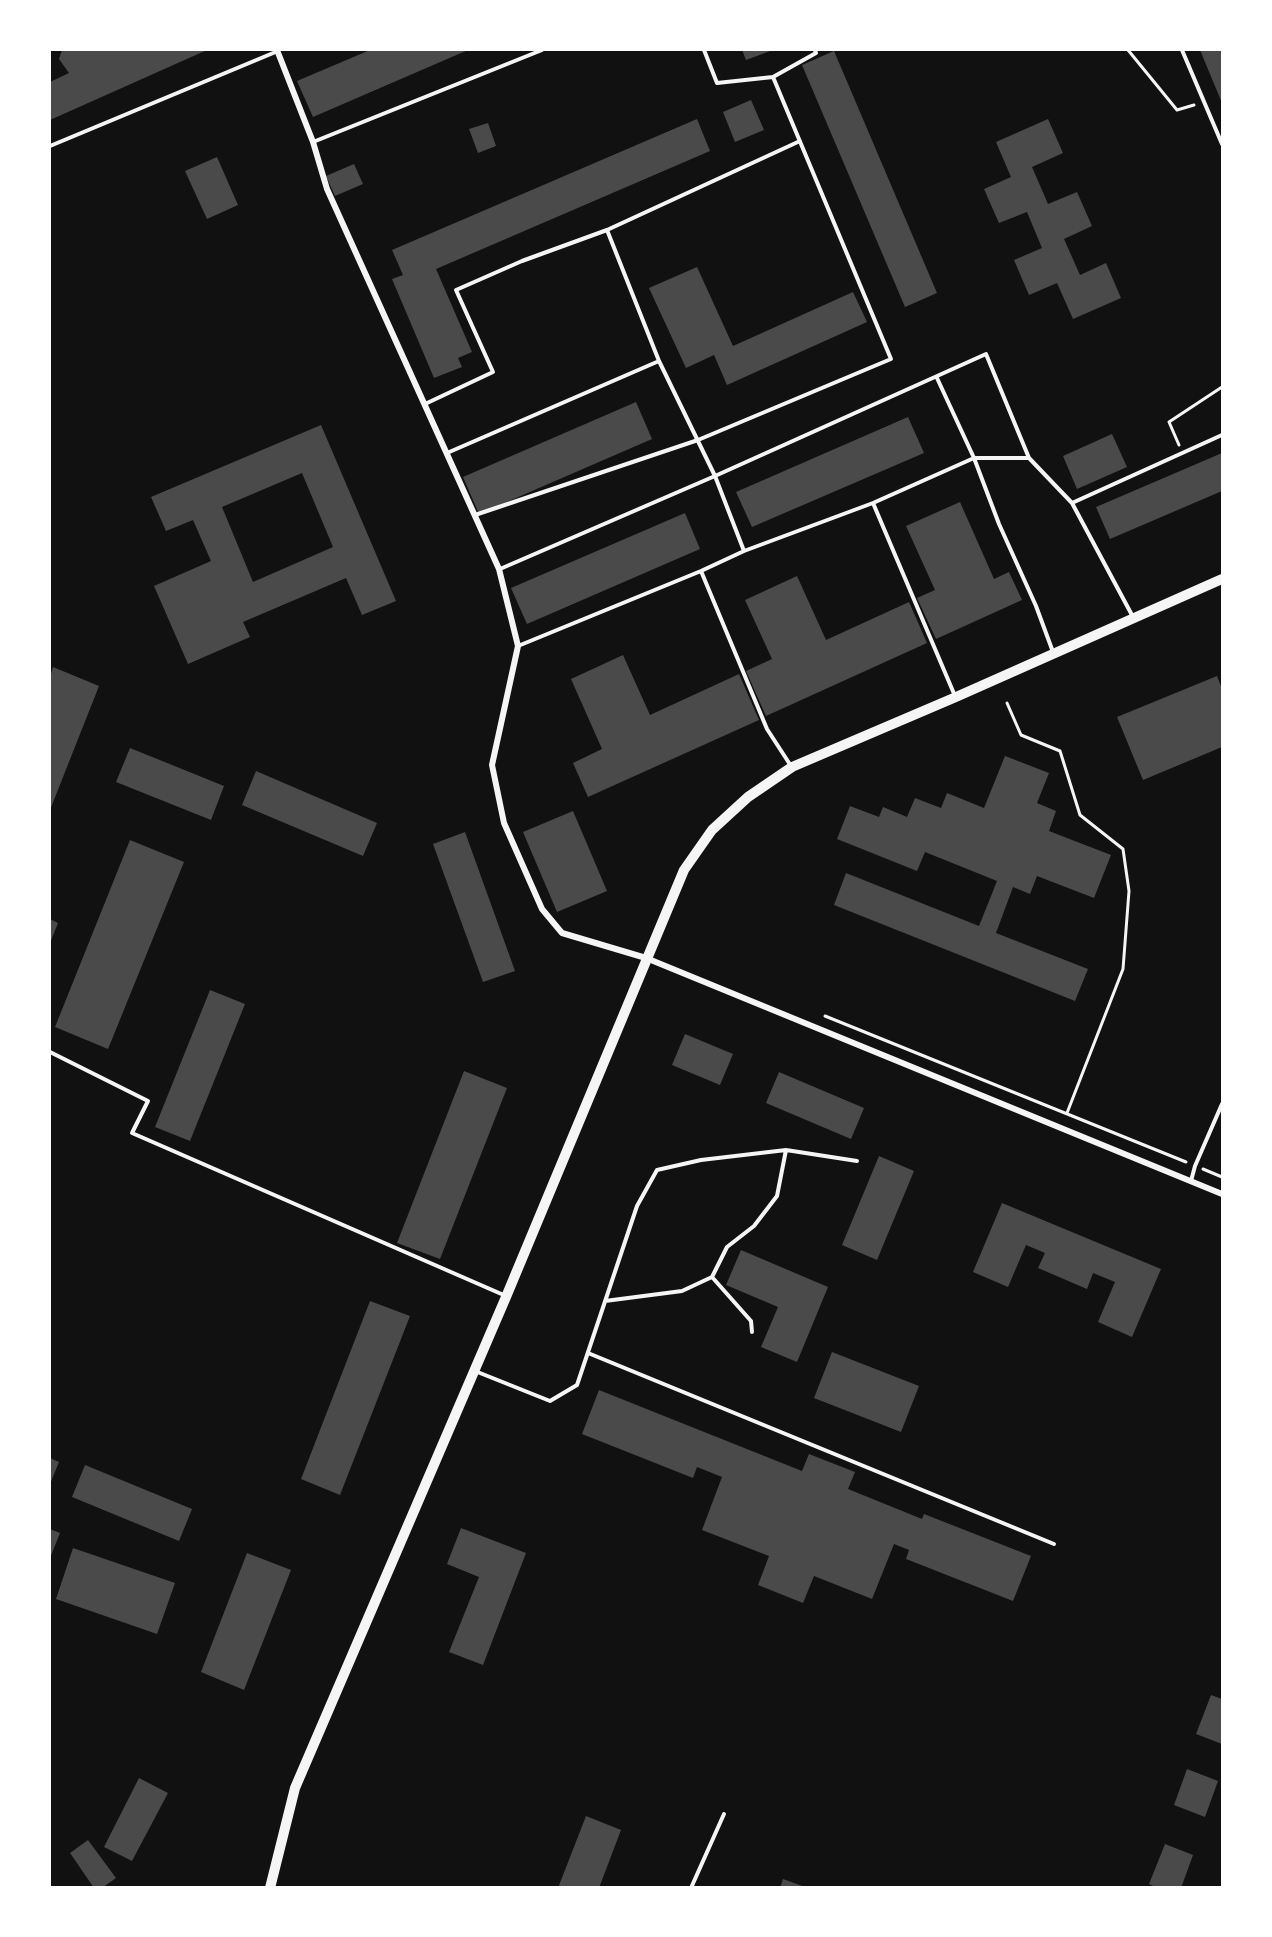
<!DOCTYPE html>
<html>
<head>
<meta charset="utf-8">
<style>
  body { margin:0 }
  #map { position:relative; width:1272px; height:1937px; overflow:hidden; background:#111; font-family:Georgia,serif }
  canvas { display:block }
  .frame { position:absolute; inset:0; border:51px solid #fff; pointer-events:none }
</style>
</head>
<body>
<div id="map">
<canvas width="1272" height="1937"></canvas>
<div class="frame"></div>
</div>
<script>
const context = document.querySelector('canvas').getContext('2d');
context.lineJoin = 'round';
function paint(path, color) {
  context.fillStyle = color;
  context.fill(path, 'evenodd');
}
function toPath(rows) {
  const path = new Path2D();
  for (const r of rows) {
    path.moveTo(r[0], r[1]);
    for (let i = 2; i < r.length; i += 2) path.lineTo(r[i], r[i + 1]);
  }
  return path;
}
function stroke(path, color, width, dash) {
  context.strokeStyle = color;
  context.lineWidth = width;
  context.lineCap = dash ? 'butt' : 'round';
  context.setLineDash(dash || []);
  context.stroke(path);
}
const building = toPath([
  [62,50,207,50,50,120,50,82,69,73,59,59],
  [370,50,468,50,313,117,297,81],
  [742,50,773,50,746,60],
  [1200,50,1222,50,1222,103],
  [834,51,937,293,905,307,802,65],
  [751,100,764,130,735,142,723,112],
  [697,119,710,151,436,269,472,352,458,358,462,367,434,378,392,279,403,275,392,250],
  [1048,119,1063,153,1032,167,1048,204,1077,192,1092,226,1064,239,1080,275,1106,263,1121,298,1073,319,1057,283,1029,295,1014,260,1042,248,1027,212,999,223,984,189,1011,177,996,142],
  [488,123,496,146,478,153,469,129],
  [217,157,238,205,207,219,185,171],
  [354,164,363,184,335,196,326,176],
  [697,267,733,346,853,292,867,322,727,385,714,355,686,368,649,288],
  [636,402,652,439,479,514,463,477],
  [908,417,924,453,752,527,736,492],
  [321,425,396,601,362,615,346,578,243,622,250,637,188,664,154,586,211,561,193,520,166,531,151,497],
  [302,473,333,547,253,582,222,507],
  [1112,434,1127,467,1077,489,1063,456],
  [1222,453,1222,491,1110,539,1096,507],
  [960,502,994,579,1009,572,1022,600,936,639,917,598,935,590,906,526],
  [685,513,700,549,527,624,511,588],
  [797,576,826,640,909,602,927,643,766,716,746,671,772,659,745,600],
  [623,655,650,715,739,674,759,720,588,797,573,763,602,749,571,679],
  [53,667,99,686,50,810,50,677],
  [1217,676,1222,689,1222,747,1143,780,1117,717],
  [130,748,224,786,211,820,116,782],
  [1005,756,1049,773,1037,803,1056,811,1049,831,1111,855,1094,898,1037,876,1030,894,1013,887,996,933,1088,969,1075,1001,834,905,846,873,979,926,997,881,925,852,917,871,837,839,850,806,879,817,883,807,907,817,915,798,941,808,947,793,984,808],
  [256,771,377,823,363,856,242,805],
  [573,811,607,891,557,912,523,832],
  [465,832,515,971,483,982,433,844],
  [130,840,184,862,108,1049,55,1027],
  [50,919,58,923,50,943],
  [210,990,245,1004,190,1141,155,1127],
  [685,1034,733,1054,720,1085,672,1065],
  [464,1071,507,1088,440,1259,397,1243],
  [779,1072,864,1108,851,1139,766,1103],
  [879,1156,914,1171,877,1260,842,1245],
  [1002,1203,1161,1269,1132,1337,1098,1322,1115,1282,1093,1273,1087,1289,1038,1268,1045,1253,1026,1245,1008,1287,973,1272],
  [741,1250,828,1287,797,1362,761,1347,778,1307,726,1285],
  [370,1301,410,1316,340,1495,301,1479],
  [832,1352,919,1386,901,1432,814,1398],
  [599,1390,802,1471,809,1454,855,1472,848,1489,922,1519,924,1514,1031,1556,1013,1601,906,1559,909,1550,894,1544,872,1599,814,1576,803,1603,758,1585,769,1556,702,1530,722,1477,697,1467,693,1478,582,1434],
  [50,1458,59,1462,50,1484],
  [85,1465,192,1509,179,1541,72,1497],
  [461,1528,526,1553,483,1665,449,1652,479,1577,447,1564],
  [50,1529,60,1533,50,1558],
  [73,1548,175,1583,157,1634,56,1599],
  [247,1553,291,1570,244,1690,201,1672],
  [1211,1695,1222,1699,1222,1744,1196,1734],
  [1187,1769,1218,1781,1205,1817,1174,1805],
  [139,1778,168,1793,132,1861,104,1847],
  [586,1816,621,1830,599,1888,558,1888],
  [88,1840,116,1878,102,1888,94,1888,70,1853],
  [1165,1844,1193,1855,1181,1888,1157,1888,1149,1884],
  [783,1879,805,1887,805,1888,780,1888]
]);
const path = toPath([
  [1128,50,1177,110,1194,105],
  [1179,445,1169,422,1222,387],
  [1007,703,1021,735,1060,751,1080,815,1123,849,1129,891,1123,969,1067,1113],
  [825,1016,1186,1162],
  [1203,1169,1222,1177]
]);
const service = toPath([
  [704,50,717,83,773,77],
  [1182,50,1222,144],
  [313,142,542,50],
  [50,146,278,51],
  [937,378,974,458,999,524,1036,606,1053,652],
  [425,404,493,372,456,290,522,261,607,230],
  [447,453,659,361],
  [873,503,955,696],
  [1072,503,1222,435],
  [475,515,698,440,891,359,773,77,816,53,815,50],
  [744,551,715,476,659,361,607,230,800,141],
  [500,569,715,476,986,354,1029,458],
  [701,571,767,729,791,766],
  [518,646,701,571,744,551,873,503,974,458,1029,458,1072,503,1133,617],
  [50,1052,148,1101,132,1133,506,1296],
  [1191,1181,1195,1166,1222,1104],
  [712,1277,751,1321,752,1332],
  [605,1301,682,1291,712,1277,727,1247,754,1226,777,1196,786,1150],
  [588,1353,1054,1544],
  [475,1371,550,1401,577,1385,637,1206,657,1170,701,1160,786,1150,857,1161],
  [691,1888,724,1814]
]);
const minor = toPath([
  [277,50,313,142,327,189,499,569,518,646,492,765,504,823,542,909,562,933,646,958,1222,1194]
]);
const tertiary = toPath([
  [270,1888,295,1788,506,1297,684,870,712,830,748,797,792,767,956,697,1222,579]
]);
paint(building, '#4a4a4a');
stroke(path, '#f5f5f5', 3);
stroke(service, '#f5f5f5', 4);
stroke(minor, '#f5f5f5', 6);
stroke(tertiary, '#f5f5f5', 10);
</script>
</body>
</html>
